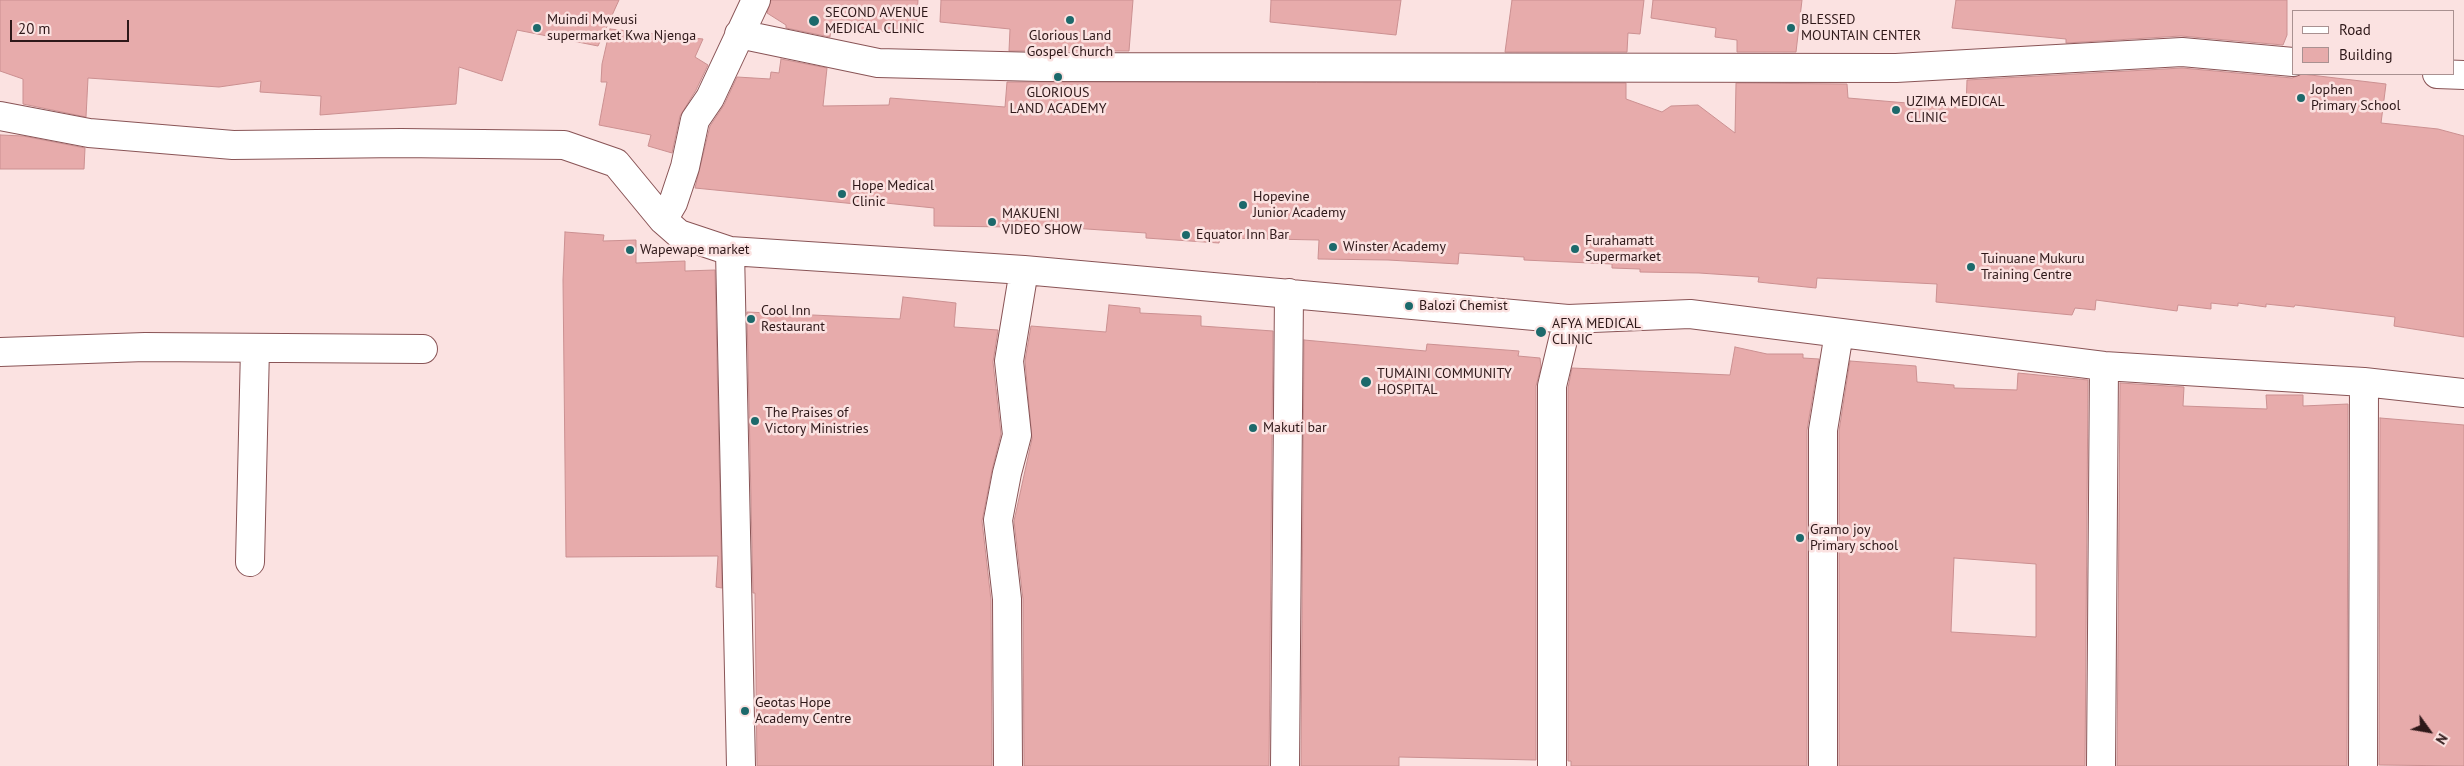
<!DOCTYPE html>
<html>
<head>
<meta charset="utf-8">
<style>
  body { margin:0 }
  #map { position:relative; width:2464px; height:766px; overflow:hidden; background:#fbe2e1; font-family:"PT Sans",sans-serif }
  canvas { display:block }
  .legend { position:absolute; left:2292px; top:10px; width:162px; height:65px; box-sizing:border-box; background:#fbe2e1; border:1px solid #a99191; margin:0; padding:6px 9px; list-style:none; font-size:15px; color:#2e1819 }
  .legend li { display:flex; align-items:center; gap:10px; height:25px }
  .legend b { width:25px; border:1px solid #a99191 }
  .north { position:absolute; left:2404px; top:706px; width:50px; height:50px; -webkit-text-stroke:4px #fbe2e1; paint-order:stroke; rotate:122deg; font-size:14px; font-weight:700; line-height:20px; text-align:center; color:#2e1819 }
  .north::after { content:''; display:block; margin:auto; width:18px; height:22px; background:#2e1819; clip-path:polygon(50% 0,100% 100%,50% 72%,0 100%) }
  .scale { position:absolute; left:10px; top:20px; width:119px; height:22px; box-sizing:border-box; border:2px solid #2e1819; border-top:0; padding-left:6px; font-size:15px; line-height:18px; white-space:nowrap; color:#2e1819; -webkit-text-stroke:4px #fbe2e1; paint-order:stroke }
</style>
</head>
<body>
<div id="map">
<canvas width="2464" height="766"></canvas>
<ul class="legend">
<li><b style="height:6px;background:#fff"></b>Road</li>
<li><b style="height:14px;background:#e7abab"></b>Building</li>
</ul>
<div class="north">N</div>
<div class="scale">20 m</div>
</div>
<script>
const context = document.querySelector('canvas').getContext('2d');
context.lineJoin = 'round';
function paint(path, color) {
  context.fillStyle = color;
  context.fill(path, 'evenodd');
}
function toPath(rows) {
  const path = new Path2D();
  for (const r of rows) {
    path.moveTo(r[0], r[1]);
    for (let i = 2; i < r.length; i += 2) path.lineTo(r[i], r[i + 1]);
  }
  return path;
}
function stroke(path, color, width, dash) {
  context.strokeStyle = color;
  context.lineWidth = width;
  context.lineCap = dash ? 'butt' : 'round';
  context.setLineDash(dash || []);
  context.stroke(path);
}
function drawText(font, color, halo, rows, align = 'center') {
  context.font = font + ' "PT Sans",sans-serif';
  context.lineWidth = 5;
  context.setLineDash([]);
  context.textBaseline = 'middle';
  context.strokeStyle = halo;
  context.fillStyle = color;
  for (const [text, x, y, turn = 0] of rows) {
    context.save();
    context.translate(x, y);
    context.rotate((+turn || 0) * Math.PI / 180);
    context.textAlign = isNaN(turn) ? turn : align;
    if (halo) context.strokeText(text, 0, 0);
    context.fillText(text, 0, 0);
    context.restore();
  }
}
const building = toPath([
  [0,0,619,0,598,46,517,30,502,81,459,67,456,104,320,115,321,96,260,92,261,81,219,87,88,78,86,117,23,104,23,79,0,71,0,0],
  [771,0,918,0,916,34,831,27,830,37,786,28,786,25,767,13,771,0],
  [941,0,1133,0,1129,51,1009,51,1010,29,940,22,941,0],
  [1271,0,1401,0,1396,35,1270,22,1271,0],
  [1512,0,1644,0,1640,34,1628,33,1627,52,1505,52,1512,0],
  [1653,0,1802,0,1796,52,1737,52,1737,40,1715,37,1716,28,1651,18,1653,0],
  [1956,0,2287,0,2287,35,2283,45,2181,36,2066,43,2066,39,1952,28,1956,0],
  [610,29,703,39,695,57,708,65,696,90,680,116,672,153,648,146,651,135,599,125,607,82,601,82,602,64,610,29],
  [781,59,827,68,823,106,889,105,890,98,1005,107,1007,82,1626,83,1626,99,1662,112,1671,106,1698,105,1735,133,1736,83,1847,84,1848,98,1966,108,1967,80,2182,68,2292,78,2302,74,2386,84,2381,123,2438,129,2464,136,2464,337,2394,326,2395,317,2295,305,2294,307,2266,304,2266,307,2238,303,2238,306,2211,303,2211,309,2178,305,2177,311,2096,300,2095,310,2075,308,2072,315,1936,302,1937,284,1817,278,1816,288,1758,282,1759,277,1699,273,1640,272,1640,269,1612,268,1612,264,1524,260,1524,257,1459,253,1458,264,1388,260,1318,259,1319,240,1220,238,1219,243,1146,238,1146,233,1013,224,1013,227,934,226,934,208,866,201,866,205,695,188,710,126,724,105,737,77,770,79,771,72,779,73,781,59],
  [0,135,23,136,85,148,84,169,0,169,0,135],
  [565,232,604,235,603,241,636,240,636,263,685,261,685,271,715,270,722,588,716,587,718,556,566,557,563,280,565,232],
  [903,297,956,303,954,327,998,330,993,362,1001,434,992,470,982,521,991,600,992,766,757,766,755,593,753,593,747,312,900,319,903,297],
  [1109,305,1140,308,1140,313,1201,316,1201,326,1273,331,1269,766,1024,766,1023,599,1014,521,1032,439,1025,361,1031,326,1106,332,1109,305],
  [1304,340,1426,351,1427,344,1519,351,1518,356,1540,358,1541,367,1536,386,1536,760,1399,757,1399,766,1301,766,1304,340],
  [1735,347,1767,354,1803,354,1803,358,1819,359,1807,430,1807,766,1571,766,1571,761,1568,761,1568,388,1572,368,1730,375,1735,347],
  [1850,361,1916,366,1917,382,1954,385,1954,388,2017,390,2018,373,2088,380,2085,766,1839,766,1839,431,1850,361],
  [1954,558,2036,564,2036,637,1951,632,1954,558],
  [2120,383,2184,387,2183,406,2267,409,2266,395,2303,395,2303,406,2348,404,2347,766,2117,766,2120,383],
  [2380,418,2464,425,2464,766,2379,765,2380,418]
]);
const minor = toPath([
  [739,34,878,63,1041,67,1896,68,2182,52,2293,62],
  [2437,74,2464,75],
  [0,116,89,133,233,145,401,143,564,145,616,163,663,220,679,234,730,251,1024,270,1568,319,1690,314,2104,366,2364,382,2464,393],
  [663,220,673,203,685,167,695,120,710,98,756,0],
  [730,251,741,766],
  [0,352,145,347,423,349],
  [250,562,255,348],
  [1008,766,1007,599,998,520,1007,473,1017,435,1009,361,1024,270],
  [1285,766,1289,293],
  [1552,766,1552,386,1568,319],
  [1823,766,1823,430,1839,333],
  [2101,766,2104,366],
  [2363,766,2364,382]
]);
const markers = [
  [1070,20,5,"#1c696b"],
  [814,21,6,"#1c696b"],
  [537,28,5,"#1c696b"],
  [1791,28,5,"#1c696b"],
  [1058,77,5,"#1c696b"],
  [2301,98,5,"#1c696b"],
  [1896,110,5,"#1c696b"],
  [842,194,5,"#1c696b"],
  [1243,205,5,"#1c696b"],
  [992,222,5,"#1c696b"],
  [1186,235,5,"#1c696b"],
  [1333,247,5,"#1c696b"],
  [1575,249,5,"#1c696b"],
  [630,250,5,"#1c696b"],
  [1971,267,5,"#1c696b"],
  [1409,306,5,"#1c696b"],
  [751,319,5,"#1c696b"],
  [1541,332,6,"#1c696b"],
  [1366,382,6,"#1c696b"],
  [755,421,5,"#1c696b"],
  [1253,428,5,"#1c696b"],
  [1800,538,5,"#1c696b"],
  [745,711,5,"#1c696b"]
];
const poiNames = [
  ["SECOND AVENUE",825,13],
  ["MEDICAL CLINIC",825,29],
  ["Muindi Mweusi",547,20],
  ["supermarket Kwa Njenga",547,36],
  ["BLESSED",1801,20],
  ["MOUNTAIN CENTER",1801,36],
  ["Glorious Land",1070,36,"center"],
  ["Gospel Church",1070,52,"center"],
  ["Jophen",2311,90],
  ["Primary School",2311,106],
  ["GLORIOUS",1058,93,"center"],
  ["LAND ACADEMY",1058,109,"center"],
  ["UZIMA MEDICAL",1906,102],
  ["CLINIC",1906,118],
  ["Hope Medical",852,186],
  ["Clinic",852,202],
  ["Hopevine",1253,197],
  ["Junior Academy",1253,213],
  ["MAKUENI",1002,214],
  ["VIDEO SHOW",1002,230],
  ["Equator Inn Bar",1196,235],
  ["Furahamatt",1585,241],
  ["Supermarket",1585,257],
  ["Winster Academy",1343,247],
  ["Wapewape market",640,250],
  ["Tuinuane Mukuru",1981,259],
  ["Training Centre",1981,275],
  ["Balozi Chemist",1419,306],
  ["Cool Inn",761,311],
  ["Restaurant",761,327],
  ["AFYA MEDICAL",1552,324],
  ["CLINIC",1552,340],
  ["TUMAINI COMMUNITY",1377,374],
  ["HOSPITAL",1377,390],
  ["The Praises of",765,413],
  ["Victory Ministries",765,429],
  ["Makuti bar",1263,428],
  ["Gramo joy",1810,530],
  ["Primary school",1810,546],
  ["Geotas Hope",755,703],
  ["Academy Centre",755,719]
];
paint(building, '#e7abab');
stroke(building, '#cb9091', 1);
stroke(minor, '#895456', 30);
stroke(minor, '#fff', 28);
for (const [x, y, r, color] of markers) {
  const dot = new Path2D();
  dot.arc(x, y, r, 0, 2 * Math.PI);
  context.fillStyle = color;
  context.fill(dot);
  stroke(dot, '#fbe2e1', 2);
}
drawText('14px', '#2e1819', '#fbe2e1', poiNames, 'left');
</script>
</body>
</html>
